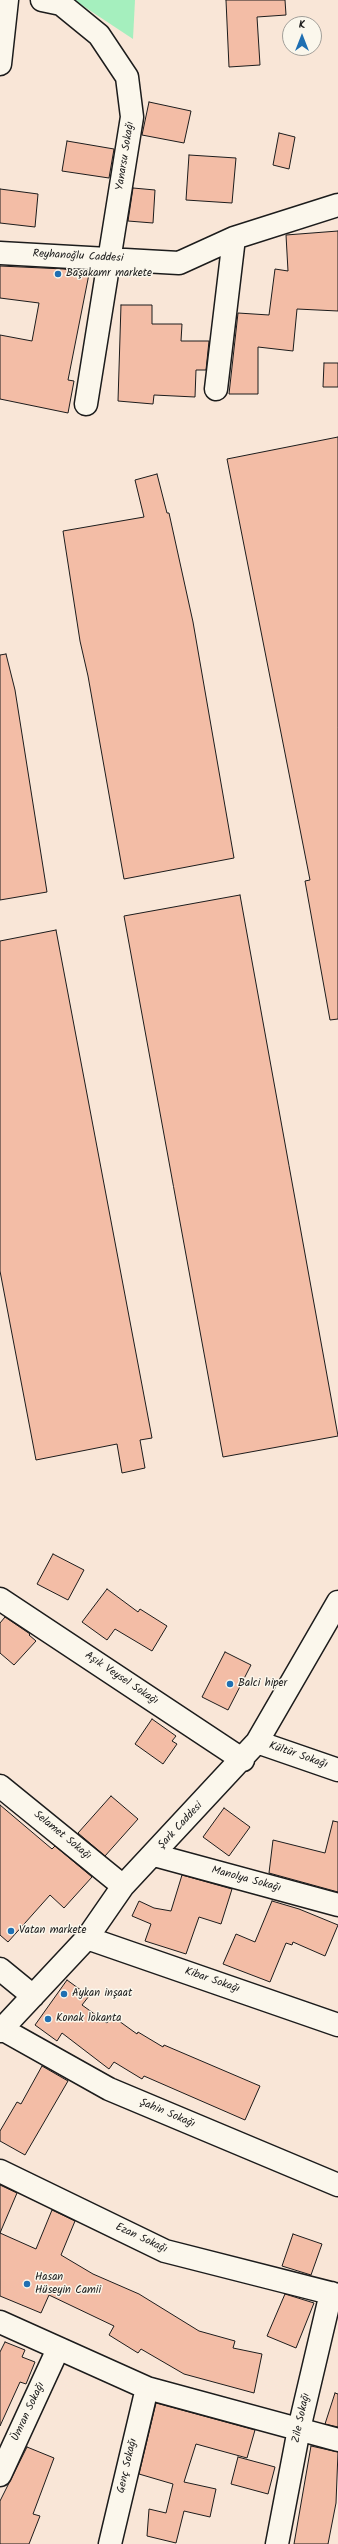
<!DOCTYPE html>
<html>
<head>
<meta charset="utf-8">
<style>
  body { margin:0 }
  #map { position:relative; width:338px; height:2544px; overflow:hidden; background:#f9e6d7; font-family:Kalam,sans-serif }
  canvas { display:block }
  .north { position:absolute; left:282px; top:16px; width:40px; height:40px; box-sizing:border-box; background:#fbf7ec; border:1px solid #a29f99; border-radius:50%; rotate:0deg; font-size:11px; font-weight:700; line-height:16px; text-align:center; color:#1c1c1c }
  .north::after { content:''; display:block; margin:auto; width:14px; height:18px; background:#1f6fb2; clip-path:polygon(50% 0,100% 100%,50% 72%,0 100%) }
</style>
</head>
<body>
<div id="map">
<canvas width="338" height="2544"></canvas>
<div class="north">K</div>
</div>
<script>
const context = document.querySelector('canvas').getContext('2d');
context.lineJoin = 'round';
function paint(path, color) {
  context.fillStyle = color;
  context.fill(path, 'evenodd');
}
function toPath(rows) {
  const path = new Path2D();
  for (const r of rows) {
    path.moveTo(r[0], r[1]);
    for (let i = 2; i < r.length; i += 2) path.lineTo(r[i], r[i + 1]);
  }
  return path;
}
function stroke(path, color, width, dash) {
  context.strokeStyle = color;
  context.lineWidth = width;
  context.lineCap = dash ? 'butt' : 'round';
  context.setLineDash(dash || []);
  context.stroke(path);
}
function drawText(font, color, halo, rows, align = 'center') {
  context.font = font + ' Kalam,sans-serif';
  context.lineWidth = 3;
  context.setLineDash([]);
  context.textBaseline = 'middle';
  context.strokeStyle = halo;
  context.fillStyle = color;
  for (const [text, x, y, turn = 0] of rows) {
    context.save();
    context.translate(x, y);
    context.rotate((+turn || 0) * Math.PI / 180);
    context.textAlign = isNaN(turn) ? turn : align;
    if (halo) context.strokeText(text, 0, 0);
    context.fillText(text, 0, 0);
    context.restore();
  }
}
const green = toPath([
  [74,0,135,0,133,39]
]);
const building = toPath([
  [226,0,285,0,286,15,257,17,260,65,229,67,226,0],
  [149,102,191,111,184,143,142,135,149,102],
  [279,133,295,137,289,169,273,165,279,133],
  [67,141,114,149,109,178,62,171,67,141],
  [189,155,236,158,232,203,186,200,189,155],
  [133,188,155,190,153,223,128,221,133,188],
  [0,189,38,194,35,227,0,223,0,189],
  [338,231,338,311,297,309,293,351,258,347,258,394,229,394,238,313,269,315,275,269,288,271,286,235,338,231],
  [0,266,64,269,89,274,68,380,74,381,68,413,0,399,0,335,32,341,39,303,0,298,0,266],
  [121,305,152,305,152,324,182,324,181,341,209,341,206,370,196,370,195,397,154,395,153,404,118,401,121,305],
  [324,363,338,363,338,387,323,387,324,363],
  [338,437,338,1019,330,1020,305,881,310,880,227,459,338,437],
  [157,474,167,513,169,513,193,622,234,858,124,879,88,676,80,641,63,531,144,517,135,480,157,474],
  [6,654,15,690,47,892,0,900,0,655,6,654],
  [240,895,338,1436,223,1457,124,916,240,895],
  [56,930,152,1438,140,1440,145,1468,122,1473,117,1444,36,1460,0,1271,0,941,56,930],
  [53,1554,84,1570,68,1600,37,1584,53,1554],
  [107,1589,138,1612,140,1609,167,1626,152,1651,115,1629,107,1640,82,1622,107,1589],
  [5,1617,30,1634,29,1635,36,1641,14,1665,0,1653,0,1623,5,1617],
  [225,1652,251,1665,228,1710,202,1697,225,1652],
  [152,1719,176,1736,172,1741,177,1744,163,1764,135,1744,152,1719],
  [111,1796,138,1819,105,1856,78,1833,111,1796],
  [0,1805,52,1849,55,1846,92,1877,64,1908,50,1895,8,1942,0,1935,0,1805],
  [224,1808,250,1827,229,1856,203,1837,224,1808],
  [333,1821,338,1822,338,1892,269,1873,273,1840,325,1853,333,1821],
  [182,1875,232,1889,221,1924,199,1917,186,1954,145,1941,151,1924,132,1916,139,1901,154,1908,171,1911,182,1875],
  [272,1901,299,1909,338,1925,325,1956,293,1942,292,1945,286,1943,270,1982,223,1964,236,1934,255,1942,272,1901],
  [67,1980,89,1996,82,2005,107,2023,112,2016,137,2034,138,2032,163,2047,164,2045,260,2086,245,2120,144,2076,142,2079,114,2062,109,2069,62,2033,57,2041,35,2025,67,1980],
  [42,2066,68,2081,25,2155,0,2141,0,2131,17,2102,21,2104,42,2066],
  [0,2185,17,2193,0,2233,0,2185],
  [52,2210,75,2221,61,2255,93,2274,139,2294,199,2331,235,2341,233,2348,262,2354,254,2393,184,2374,141,2349,138,2353,109,2335,114,2326,49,2295,41,2313,0,2296,0,2233,36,2249,52,2210],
  [293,2234,322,2244,311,2275,282,2266,293,2234],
  [285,2294,314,2303,296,2348,267,2336,285,2294],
  [5,2342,25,2350,22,2357,35,2362,26,2384,20,2382,0,2426,0,2352,5,2342],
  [335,2393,338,2394,338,2427,325,2424,335,2393],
  [156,2403,255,2430,247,2458,196,2444,184,2482,216,2489,210,2517,184,2511,176,2543,147,2536,149,2509,166,2513,173,2484,139,2474,156,2403],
  [311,2446,338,2452,336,2503,328,2544,294,2544,311,2446],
  [27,2447,54,2458,33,2514,40,2516,29,2544,0,2544,0,2501,27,2447],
  [238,2457,275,2467,268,2494,231,2484,238,2457]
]);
const minor = toPath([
  [42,0,61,4,99,35,127,77,132,117,86,404],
  [0,64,7,0],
  [0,253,179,263,234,238,338,205],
  [216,389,234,238],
  [0,1599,243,1760],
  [257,1742,338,1770],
  [0,1786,123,1886],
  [154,1855,338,1905],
  [87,1938,338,2025],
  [0,1969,33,1996],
  [2,2029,109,2089,338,2185],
  [0,2031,87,1938,123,1886,257,1742,338,1602],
  [0,2171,165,2251,338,2295],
  [0,2322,147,2388,338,2440],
  [0,2475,58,2349],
  [110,2544,147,2388],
  [277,2544,299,2429,331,2293]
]);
const markers = [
  [58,274,4,"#1f6fb2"],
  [230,1684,4,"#1f6fb2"],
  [11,1931,4,"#1f6fb2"],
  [64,1994,4,"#1f6fb2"],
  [48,2019,4,"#1f6fb2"],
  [27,2284,4,"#1f6fb2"]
];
const streetNames = [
  ["Yanarsu Sokağı",126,156,-81],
  ["Reyhanoğlu Caddesi",78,257,3],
  ["Aşık Veysel Sokağı",121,1679,34],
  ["Kültür Sokağı",298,1756,19],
  ["Şark Caddesi",181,1826,-47],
  ["Selamet Sokağı",62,1836,39],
  ["Manolya Sokağı",246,1880,15],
  ["Kibar Sokağı",212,1981,19],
  ["Şahin Sokağı",167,2114,23],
  ["Ezan Sokağı",141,2239,25],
  ["Ümran Sokağı",29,2412,-65],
  ["Zile Sokağı",302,2418,-78],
  ["Genç Sokağı",128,2466,-77]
];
const poiNames = [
  ["Başakamr markete",66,274],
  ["Balci hiper",238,1684],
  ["Vatan markete",19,1931],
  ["Aykan inşaat",72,1994],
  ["Konak lokanta",56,2019],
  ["Hasan",35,2278],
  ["Hüseyin Camii",35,2291]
];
paint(green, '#a5efbe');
paint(building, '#f3bda6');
stroke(building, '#1c1c1c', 1);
stroke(minor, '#1c1c1c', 25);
stroke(minor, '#fbf7ec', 22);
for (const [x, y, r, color] of markers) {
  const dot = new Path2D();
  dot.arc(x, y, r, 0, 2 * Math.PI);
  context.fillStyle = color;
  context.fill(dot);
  stroke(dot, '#fbf7ec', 1.5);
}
drawText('11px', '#1c1c1c', '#fbf7ec', streetNames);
drawText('11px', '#1c1c1c', '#fbf7ec', poiNames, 'left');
</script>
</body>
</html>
